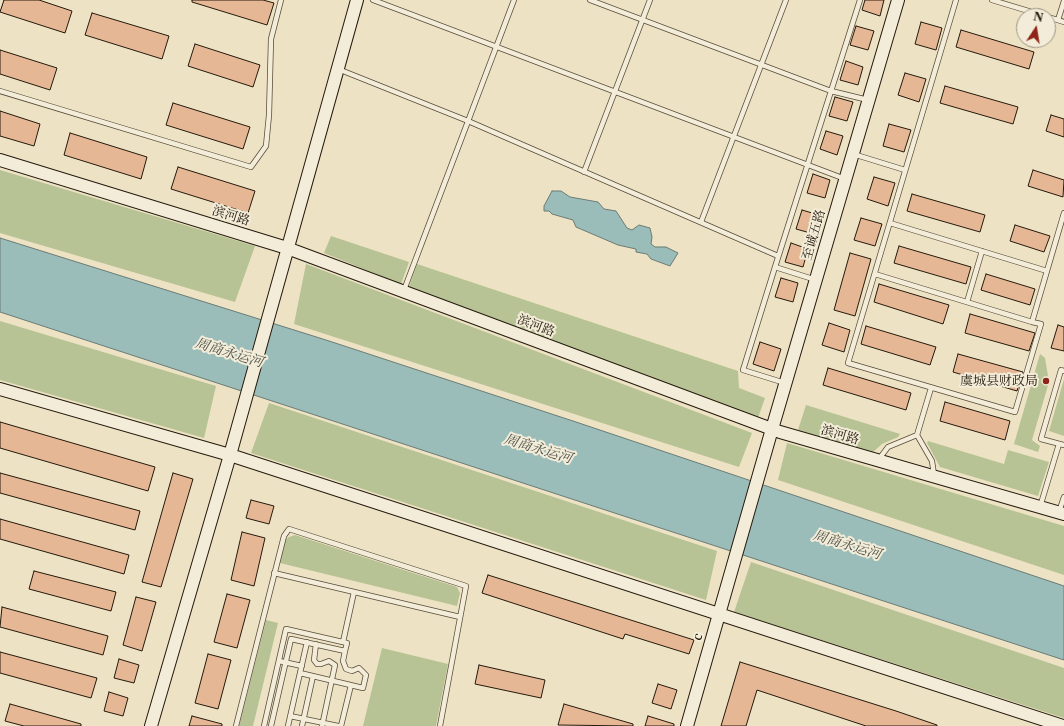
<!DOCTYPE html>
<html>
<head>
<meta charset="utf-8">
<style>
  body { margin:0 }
  #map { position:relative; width:1064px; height:726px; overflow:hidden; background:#ede2c3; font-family:"Libre Caslon Text",serif }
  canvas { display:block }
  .north { position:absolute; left:1016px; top:8px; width:40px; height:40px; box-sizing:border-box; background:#f3ecd8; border:1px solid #a09887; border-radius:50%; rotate:12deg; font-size:11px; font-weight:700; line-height:16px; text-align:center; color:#24190d }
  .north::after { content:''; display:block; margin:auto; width:14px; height:18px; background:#8f2418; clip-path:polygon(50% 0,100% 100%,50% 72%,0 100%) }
</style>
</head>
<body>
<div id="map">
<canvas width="1064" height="726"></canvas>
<div class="north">N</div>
</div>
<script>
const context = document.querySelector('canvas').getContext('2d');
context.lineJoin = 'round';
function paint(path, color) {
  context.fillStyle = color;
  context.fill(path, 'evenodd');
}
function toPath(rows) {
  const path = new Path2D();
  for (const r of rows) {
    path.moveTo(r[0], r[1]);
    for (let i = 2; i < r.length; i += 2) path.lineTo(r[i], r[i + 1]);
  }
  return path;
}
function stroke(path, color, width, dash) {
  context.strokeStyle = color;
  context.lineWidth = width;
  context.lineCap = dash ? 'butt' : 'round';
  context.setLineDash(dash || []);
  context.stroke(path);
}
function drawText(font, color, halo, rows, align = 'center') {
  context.font = font + ' "Libre Caslon Text","Noto Serif SC",serif';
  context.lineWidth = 4;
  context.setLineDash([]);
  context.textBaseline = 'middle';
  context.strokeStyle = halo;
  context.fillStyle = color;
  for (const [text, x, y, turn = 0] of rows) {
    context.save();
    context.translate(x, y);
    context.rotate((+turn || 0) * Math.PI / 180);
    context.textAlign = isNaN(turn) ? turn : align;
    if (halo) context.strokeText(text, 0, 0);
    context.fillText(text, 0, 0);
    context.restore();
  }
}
const green = toPath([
  [0,170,255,246,235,302,0,233],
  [331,236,409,262,401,284,324,253],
  [306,264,752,433,739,467,294,324],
  [417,264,738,371,739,388,765,398,758,418,409,287],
  [0,321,216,386,204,438,0,380],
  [1040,354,1045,358,1049,382,1032,440,1040,446,1038,452,1014,444],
  [1064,379,1064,436,1049,431],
  [269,403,717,551,706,600,251,453],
  [806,405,900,434,898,437,882,444,872,453,798,430],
  [928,441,1004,464,1008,450,1049,462,1038,496,940,467,927,443],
  [787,443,1064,526,1064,575,778,480],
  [295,535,457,587,460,593,457,606,280,563,285,540,289,537],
  [751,562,1064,668,1064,718,734,612],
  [266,620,278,623,253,726,239,726],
  [382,648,448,664,436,726,363,726]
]);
const water = toPath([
  [552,191,561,191,570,197,598,202,604,209,616,211,627,228,632,230,639,225,650,228,652,237,651,244,655,247,666,247,678,253,670,266,651,259,647,254,636,252,636,249,618,245,576,227,573,220,552,214,549,211,544,211,544,206,552,191],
  [0,238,326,340,576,422,1064,586,1064,660,0,312,0,238]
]);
const building = toPath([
  [4,0,39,0,72,11,65,33,0,12,4,0],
  [192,0,263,0,274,3,267,25,192,2,192,0],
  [865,0,884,0,880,16,862,10,865,0],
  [92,13,169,36,162,59,85,35,92,13],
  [921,22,942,28,936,50,915,44,921,22],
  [856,26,874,31,868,50,850,45,856,26],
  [961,30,1034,52,1029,69,956,47,961,30],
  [195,44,260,65,253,87,188,66,195,44],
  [0,50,57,68,50,90,0,74,0,50],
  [846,61,863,67,858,85,840,80,846,61],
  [905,73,926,79,919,102,898,95,905,73],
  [945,86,1018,107,1013,124,940,103,945,86],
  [835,97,853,102,847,121,829,116,835,97],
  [173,103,250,127,243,149,166,125,173,103],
  [0,111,40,124,34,146,0,136,0,111],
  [1051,115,1064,119,1064,137,1046,131,1051,115],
  [889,124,911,130,904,152,883,146,889,124],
  [826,131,843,136,837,155,820,149,826,131],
  [70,133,147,157,141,179,64,155,70,133],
  [178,167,255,191,248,213,171,189,178,167],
  [1033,170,1064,180,1063,197,1028,186,1033,170],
  [813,174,830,180,825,198,807,193,813,174],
  [874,177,895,183,888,206,867,199,874,177],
  [912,194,985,215,980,232,907,211,912,194],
  [802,210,819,215,814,234,796,229,802,210],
  [861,218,882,224,875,246,854,240,861,218],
  [1015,225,1050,236,1044,252,1010,241,1015,225],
  [791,243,808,249,803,267,785,262,791,243],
  [899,246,971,267,966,284,894,263,899,246],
  [850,253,871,259,855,316,834,310,850,253],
  [986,274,1035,289,1030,305,981,290,986,274],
  [781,278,798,283,793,302,775,297,781,278],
  [879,284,949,305,943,324,874,302,879,284],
  [970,314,1035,333,1029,351,965,333,970,314],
  [829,323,850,330,844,352,822,345,829,323],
  [1058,325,1064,327,1064,351,1051,348,1058,325],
  [866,326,936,347,930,365,861,344,866,326],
  [760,342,781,349,774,371,753,364,760,342],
  [958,354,1023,372,1017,391,953,372,958,354],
  [828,368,911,393,906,410,823,385,828,368],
  [945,402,1010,421,1005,440,940,421,945,402],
  [0,422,155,467,148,491,0,448,0,422],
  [0,473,140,511,135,530,0,493,0,473],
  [173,473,193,479,161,587,142,582,173,473],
  [251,500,274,506,269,524,246,518,251,500],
  [0,519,129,555,124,574,0,539,0,519],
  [242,532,265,538,254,586,231,580,242,532],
  [34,571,116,592,111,611,29,589,34,571],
  [488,575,694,640,689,654,625,634,623,639,482,593,488,575],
  [227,594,250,600,237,648,214,642,227,594],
  [136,597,156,602,142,651,123,645,136,597],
  [2,607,108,636,103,655,0,627,2,607],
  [0,652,97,678,91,698,0,673,0,652],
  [208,654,231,660,218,709,195,703,208,654],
  [119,659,139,665,134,683,114,678,119,659],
  [740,662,896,711,937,725,937,726,866,726,757,690,746,726,721,726,740,662],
  [479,665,545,680,541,698,475,684,479,665],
  [658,684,677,690,671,709,652,703,658,684],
  [109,692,128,698,123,716,104,711,109,692],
  [10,704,81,724,81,726,24,726,5,721,10,704],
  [564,704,633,724,633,726,558,725,564,704],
  [192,716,222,724,222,726,189,726,192,716],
  [648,716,674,724,674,726,645,726,648,716]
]);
const lane = toPath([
  [373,0,845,179],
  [590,0,831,91,868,100],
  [956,0,848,363,1015,412,1041,324,1032,322,1064,213],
  [992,0,1045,16],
  [1048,17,1064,22],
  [1058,20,1064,1],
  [338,69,468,121,778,256],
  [0,91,251,167,266,146,269,115,271,39,281,0],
  [853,154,905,170],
  [584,172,650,0],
  [701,222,786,0],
  [890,223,1047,271],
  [775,267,743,370,785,383],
  [875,274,1032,322],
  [816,280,775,267,860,0],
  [404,290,514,0],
  [967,302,982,251],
  [1064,371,1061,370,1041,439,1064,445],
  [917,435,932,461,934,475],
  [879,459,888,447,917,435,931,388],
  [1040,507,1059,444],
  [1059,512,1064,497],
  [274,573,460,617],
  [343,642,354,592],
  [316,644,314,660,317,664,321,664,329,661,335,665,322,726],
  [279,661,302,666],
  [300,673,363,688,366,675,359,668,352,671,346,669,343,661,345,651],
  [290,716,338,726],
  [236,726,284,536,289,529,466,586,440,726],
  [264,726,286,629,347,643,345,651,291,639,271,726],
  [288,726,307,642],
  [302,726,313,676],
  [341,726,351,685]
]);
const secondary = toPath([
  [0,160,287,248,780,432,1064,514],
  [0,389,230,455,1063,726],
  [151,726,230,455,357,0],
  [687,726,772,429,898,0]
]);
const markers = [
  [1046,381,4,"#8f2418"]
];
const streetNames = [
  ["滨河路",231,216,17],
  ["至诚五路",814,235,-74],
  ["滨河路",536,326,21],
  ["滨河路",840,435,16],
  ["c",698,637,-74]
];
const poiNames = [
  ["虞城县财政局",1038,381]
];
const waterNames = [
  ["周商永运河",229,353,17],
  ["周商永运河",538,449,17],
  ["周商永运河",847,545,17]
];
paint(green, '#b7c394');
paint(water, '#9abdba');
stroke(water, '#6b7b75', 1);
paint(building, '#e6b794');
stroke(building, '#24190d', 1);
stroke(lane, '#564b3a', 6);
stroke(secondary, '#24190d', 14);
stroke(lane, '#f3ecd8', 4.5);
stroke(secondary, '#f3ecd8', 12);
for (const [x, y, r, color] of markers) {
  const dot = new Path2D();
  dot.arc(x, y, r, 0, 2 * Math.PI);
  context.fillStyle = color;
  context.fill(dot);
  stroke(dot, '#f3ecd8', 1.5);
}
drawText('13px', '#24190d', '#f3ecd8', streetNames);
drawText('13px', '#24190d', '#f3ecd8', poiNames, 'right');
drawText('italic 14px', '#4d524a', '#f3ecd8', waterNames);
</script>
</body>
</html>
